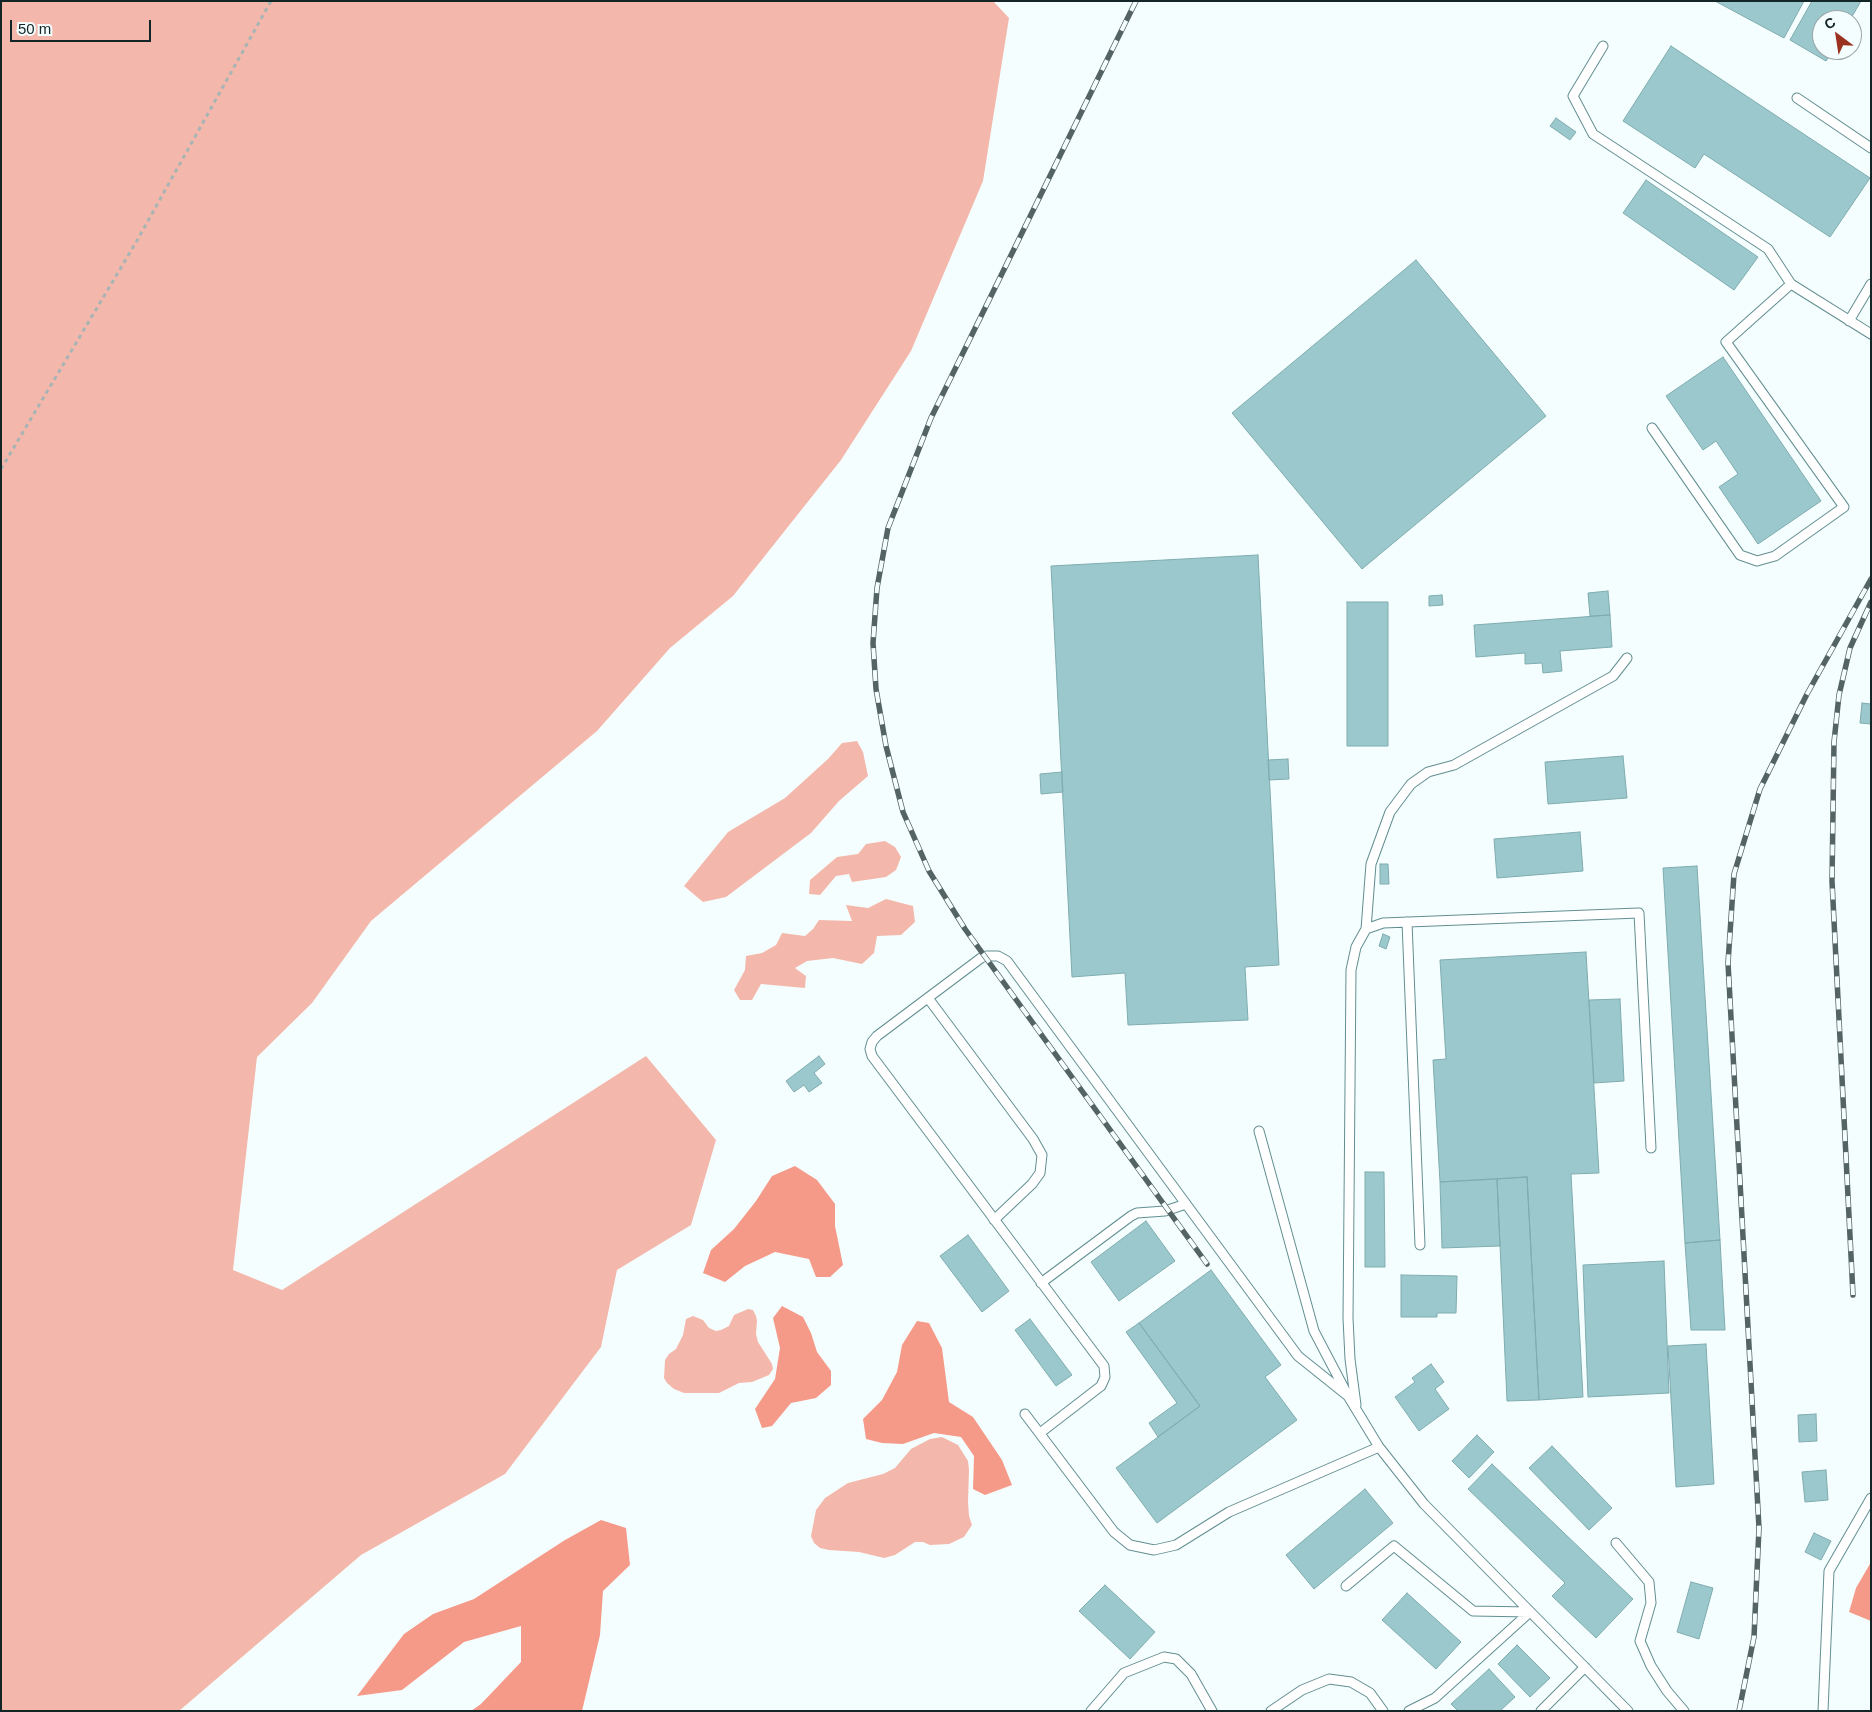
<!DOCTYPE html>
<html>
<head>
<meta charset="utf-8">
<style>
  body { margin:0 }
  #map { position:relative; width:1872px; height:1712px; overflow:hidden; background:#f5fefe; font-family:Helvetica,sans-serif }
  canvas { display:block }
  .frame { position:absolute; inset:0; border:2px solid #132526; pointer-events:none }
  .north { position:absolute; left:1812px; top:10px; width:50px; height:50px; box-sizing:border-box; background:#f5fefe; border:1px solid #9ba7a8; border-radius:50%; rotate:329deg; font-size:14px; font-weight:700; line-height:20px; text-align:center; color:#132526 }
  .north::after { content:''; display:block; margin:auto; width:18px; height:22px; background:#9b321f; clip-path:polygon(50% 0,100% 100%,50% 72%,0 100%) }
  .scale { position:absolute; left:10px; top:20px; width:141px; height:22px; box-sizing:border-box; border:2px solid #132526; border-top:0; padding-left:6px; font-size:15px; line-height:18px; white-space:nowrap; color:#132526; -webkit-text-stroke:4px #f5fefe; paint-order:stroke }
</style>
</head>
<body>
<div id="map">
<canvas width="1872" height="1712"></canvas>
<div class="frame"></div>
<div class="north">С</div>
<div class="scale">50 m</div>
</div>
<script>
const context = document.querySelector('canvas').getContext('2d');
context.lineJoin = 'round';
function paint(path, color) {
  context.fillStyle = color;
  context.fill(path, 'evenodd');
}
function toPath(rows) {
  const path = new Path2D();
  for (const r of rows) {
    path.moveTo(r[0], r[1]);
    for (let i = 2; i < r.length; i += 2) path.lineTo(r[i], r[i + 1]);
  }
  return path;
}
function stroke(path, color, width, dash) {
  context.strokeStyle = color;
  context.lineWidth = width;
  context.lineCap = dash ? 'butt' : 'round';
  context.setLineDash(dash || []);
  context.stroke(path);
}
const green = toPath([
  [1,1,993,1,1009,18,983,181,911,351,841,460,733,596,670,648,597,731,371,921,312,1003,257,1057,233,1270,282,1290,646,1056,716,1140,691,1225,617,1270,601,1347,505,1474,361,1555,179,1711,1,1711],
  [857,741,863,752,868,776,839,801,811,833,726,897,703,902,684,886,728,832,785,798,828,759,842,743],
  [885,841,895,847,901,857,896,870,886,877,852,882,849,874,836,876,820,895,809,894,810,880,837,857,858,854,866,844],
  [886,899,913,906,915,922,901,935,877,936,874,953,862,964,833,958,807,961,795,968,806,976,805,988,761,984,752,1000,740,1000,734,990,745,970,746,956,762,953,776,945,782,933,805,936,813,929,819,920,852,921,846,905,868,908],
  [748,1309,753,1310,756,1316,757,1321,756,1334,758,1342,772,1364,773,1369,769,1375,752,1382,739,1383,719,1393,684,1393,674,1389,667,1383,664,1378,665,1360,669,1354,676,1349,683,1335,686,1319,693,1316,703,1320,709,1328,716,1331,721,1330,729,1326,734,1315],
  [942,1437,958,1445,968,1461,969,1470,968,1502,969,1516,972,1525,964,1537,949,1544,930,1545,923,1542,915,1542,895,1555,884,1558,859,1552,829,1550,820,1548,814,1543,811,1536,816,1510,825,1498,848,1483,883,1474,895,1468,911,1449,930,1439]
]);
const forest = toPath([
  [795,1166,817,1180,835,1204,835,1226,843,1265,830,1277,816,1277,809,1259,775,1252,745,1266,725,1282,703,1273,711,1250,734,1229,756,1201,772,1176],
  [782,1306,803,1317,811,1333,817,1352,831,1371,831,1385,816,1398,791,1403,772,1426,762,1428,755,1409,775,1379,780,1348,773,1318],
  [917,1321,929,1323,942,1348,949,1402,973,1417,1002,1460,1012,1485,985,1495,973,1489,974,1456,961,1437,934,1433,903,1444,882,1443,866,1439,863,1419,882,1400,897,1372,902,1345],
  [601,1520,626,1528,630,1565,603,1591,600,1635,582,1711,471,1711,481,1704,521,1662,521,1626,464,1642,402,1690,357,1696,404,1634,433,1614,474,1599,565,1540],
  [1871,1562,1871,1621,1849,1612,1856,1588]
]);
const building = toPath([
  [1715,1,1804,1,1784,38,1715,1],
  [1812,1,1861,1,1850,20,1822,20,1822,50,1833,50,1826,61,1790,40,1812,1],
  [1671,46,1870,178,1830,237,1704,154,1695,168,1623,121,1671,46],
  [1556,118,1576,132,1570,140,1550,126,1556,118],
  [1646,180,1758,257,1734,290,1623,213,1646,180],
  [1416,260,1546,416,1362,569,1232,413,1416,260],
  [1723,357,1821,501,1758,544,1719,487,1738,474,1716,441,1703,450,1666,396,1723,357],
  [1258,555,1279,965,1245,967,1248,1020,1128,1025,1125,973,1072,977,1051,566,1258,555],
  [1608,591,1610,615,1590,616,1588,593,1608,591],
  [1442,595,1443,605,1429,606,1429,596,1442,595],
  [1347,602,1388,602,1388,746,1347,746,1347,602],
  [1610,615,1612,647,1560,651,1562,671,1543,673,1542,663,1525,664,1525,653,1476,657,1474,625,1610,615],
  [1862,703,1871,704,1871,724,1860,723,1862,703],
  [1623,756,1627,798,1548,804,1545,762,1623,756],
  [1288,759,1289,779,1269,780,1268,760,1288,759],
  [1062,772,1063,792,1041,794,1040,774,1062,772],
  [1580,832,1583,871,1497,878,1494,839,1580,832],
  [1380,864,1388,864,1389,884,1380,884,1380,864],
  [1697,866,1720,1240,1685,1243,1663,868,1697,866],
  [1383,934,1390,937,1386,949,1379,946,1383,934],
  [1586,952,1599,1173,1571,1174,1583,1397,1539,1400,1527,1177,1440,1182,1433,1060,1446,1059,1440,960,1586,952],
  [1620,999,1624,1081,1594,1083,1589,1000,1620,999],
  [819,1056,825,1064,814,1073,822,1083,809,1092,804,1085,794,1092,786,1081,819,1056],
  [1365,1172,1384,1172,1385,1267,1365,1267,1365,1172],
  [1527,1177,1539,1400,1507,1401,1497,1179,1527,1177],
  [1497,1179,1500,1246,1442,1248,1440,1182,1497,1179],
  [1146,1221,1175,1261,1119,1301,1091,1262,1146,1221],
  [968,1235,1009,1291,982,1312,940,1256,968,1235],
  [1720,1240,1725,1330,1691,1330,1685,1243,1720,1240],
  [1664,1261,1669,1393,1588,1397,1583,1265,1664,1261],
  [1211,1270,1281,1365,1265,1377,1297,1420,1157,1523,1116,1468,1200,1406,1139,1323,1211,1270],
  [1401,1275,1457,1276,1456,1313,1437,1313,1437,1317,1401,1317,1401,1275],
  [1030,1319,1072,1375,1056,1386,1015,1330,1030,1319],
  [1139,1323,1200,1406,1158,1437,1149,1423,1177,1403,1126,1332,1139,1323],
  [1706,1344,1714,1484,1676,1487,1668,1346,1706,1344],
  [1431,1364,1444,1382,1435,1389,1449,1409,1419,1431,1395,1397,1415,1382,1412,1378,1431,1364],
  [1816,1414,1817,1441,1799,1442,1798,1415,1816,1414],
  [1477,1435,1494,1452,1469,1478,1452,1461,1477,1435],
  [1552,1446,1612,1508,1589,1530,1529,1468,1552,1446],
  [1492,1464,1633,1599,1596,1638,1552,1596,1565,1583,1468,1489,1492,1464],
  [1826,1470,1828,1500,1805,1502,1802,1472,1826,1470],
  [1365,1489,1393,1523,1314,1589,1286,1555,1365,1489],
  [1814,1533,1831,1541,1821,1560,1805,1552,1814,1533],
  [1691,1582,1713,1588,1699,1639,1677,1632,1691,1582],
  [1105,1585,1155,1632,1130,1659,1079,1611,1105,1585],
  [1407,1593,1461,1642,1436,1669,1382,1620,1407,1593],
  [1517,1645,1550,1678,1530,1697,1498,1664,1517,1645],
  [1489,1669,1515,1697,1500,1711,1458,1711,1451,1704,1489,1669]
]);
const path = toPath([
  [1,469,135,244,271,1]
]);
const service = toPath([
  [1603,46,1573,96,1593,134,1768,249,1791,284],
  [1797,98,1871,148],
  [1849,321,1871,284],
  [1652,428,1740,555,1757,561,1775,556,1844,507,1726,342,1791,284,1871,334],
  [1407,922,1420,1245],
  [1366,929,1371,864,1390,812,1411,784,1428,772,1454,765,1613,676,1627,658],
  [928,998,1033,1139,1042,1155,1040,1173,1032,1184,994,1220],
  [1259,1131,1314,1331,1346,1392],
  [1041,1283,1131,1216,1137,1213,1165,1211,1186,1204],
  [1356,1405,1350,1359,1348,1318,1351,970,1356,947,1366,929,1383,923,1639,913,1651,1148],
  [1025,1414,1114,1532,1130,1545,1154,1550,1176,1545,1229,1512,1379,1447,1424,1504,1628,1711],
  [1040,1433,1101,1386,1105,1377,1104,1366,872,1056,870,1049,872,1042,877,1036,981,958,986,956,998,956,1007,961,1298,1356,1348,1396,1379,1447],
  [1616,1543,1649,1582,1651,1603,1640,1641,1651,1666,1667,1691,1684,1711],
  [1346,1586,1394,1546,1473,1611,1530,1612],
  [1091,1711,1124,1673,1164,1657,1176,1659,1191,1674,1212,1711],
  [1271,1711,1302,1690,1329,1679,1351,1682,1370,1693,1383,1711],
  [1409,1711,1435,1698,1530,1612],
  [1541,1711,1585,1667],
  [1823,1711,1829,1571,1871,1498]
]);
const rail = toPath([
  [1136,1,931,418,888,528,877,588,873,643,876,689,886,746,903,812,929,871,965,929,1207,1264],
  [1853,1295,1832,881,1834,742,1839,695,1850,648,1871,602],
  [1739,1711,1754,1637,1759,1528,1728,963,1734,874,1760,789,1807,694,1871,579]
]);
paint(green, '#f3b8ab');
paint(forest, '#f59a88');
paint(building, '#9bc8cc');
stroke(building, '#7facaf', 1);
stroke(service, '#628e91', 11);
stroke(path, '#a8b4b4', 3, [4, 4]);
stroke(service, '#fff', 9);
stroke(rail, '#546464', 5.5);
stroke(rail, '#f5fefe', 4, [11]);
</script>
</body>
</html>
